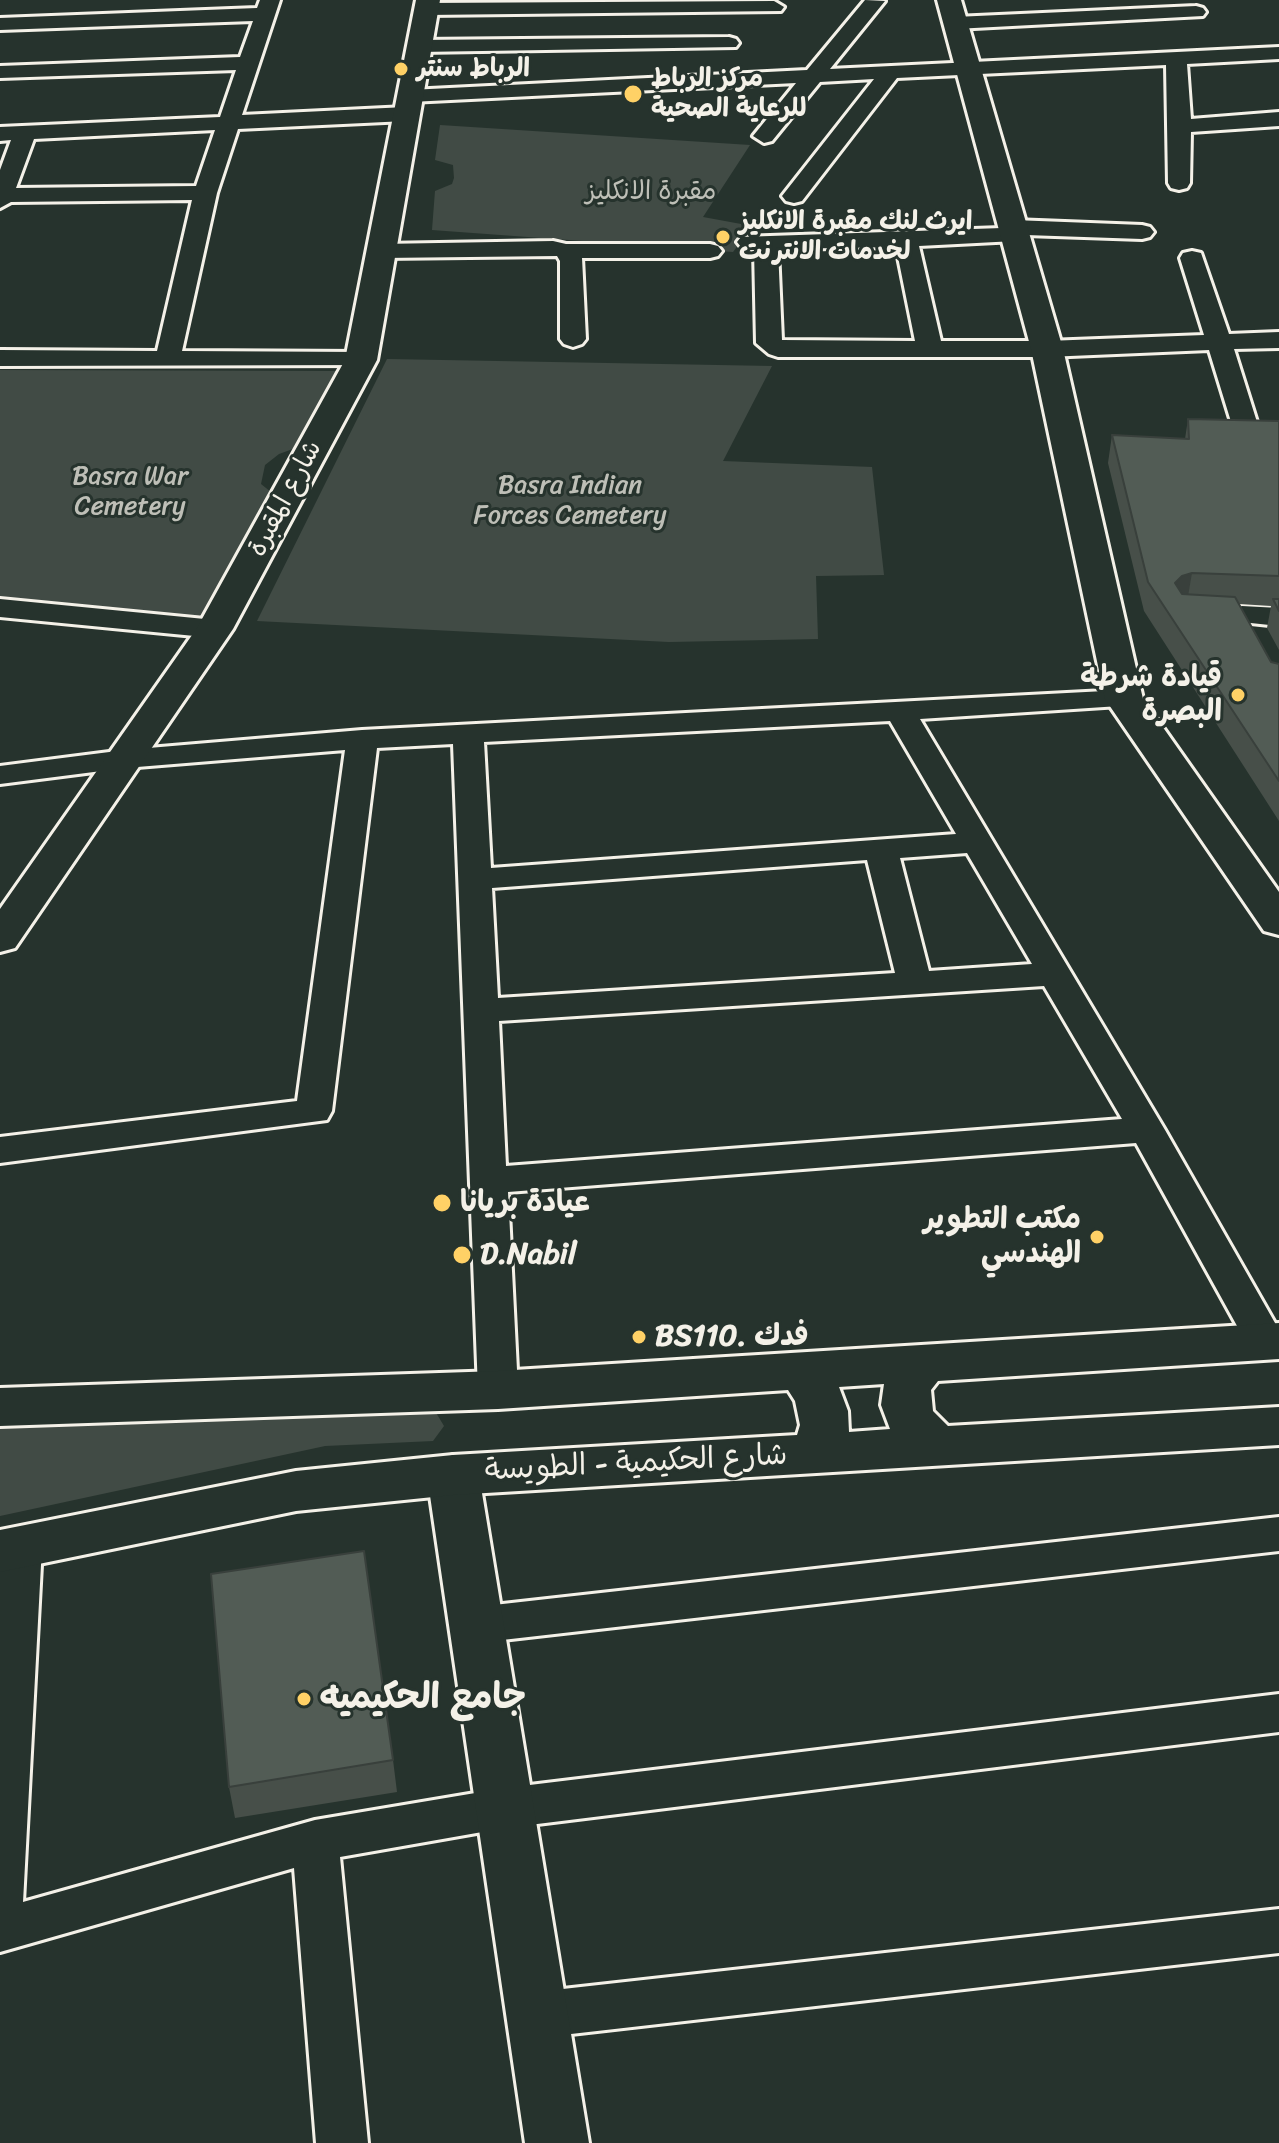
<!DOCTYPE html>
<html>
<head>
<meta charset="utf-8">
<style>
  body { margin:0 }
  canvas { display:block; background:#26332d }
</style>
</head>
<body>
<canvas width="1279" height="2143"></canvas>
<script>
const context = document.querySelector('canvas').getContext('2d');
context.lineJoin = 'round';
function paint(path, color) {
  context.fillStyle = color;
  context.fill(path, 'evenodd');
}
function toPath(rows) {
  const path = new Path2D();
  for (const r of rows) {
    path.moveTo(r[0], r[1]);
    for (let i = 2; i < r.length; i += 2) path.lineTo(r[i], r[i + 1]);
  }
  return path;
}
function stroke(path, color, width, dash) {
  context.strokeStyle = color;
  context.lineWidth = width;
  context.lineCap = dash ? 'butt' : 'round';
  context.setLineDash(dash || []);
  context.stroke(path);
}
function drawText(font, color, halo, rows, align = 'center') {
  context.font = font + ' Sriracha,"Playpen Sans Arabic",sans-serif';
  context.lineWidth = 6;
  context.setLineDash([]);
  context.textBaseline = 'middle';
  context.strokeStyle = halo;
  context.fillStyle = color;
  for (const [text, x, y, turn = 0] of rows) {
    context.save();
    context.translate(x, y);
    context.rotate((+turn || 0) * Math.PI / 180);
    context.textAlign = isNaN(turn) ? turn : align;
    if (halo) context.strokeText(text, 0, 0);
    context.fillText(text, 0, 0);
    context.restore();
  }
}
const green = toPath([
  [440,125,750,145,703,217,752,226,733,252,432,230,435,191,452,184,454,178,453,165,435,160],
  [387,359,772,366,723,461,872,467,884,575,816,576,818,639,669,642,257,621],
  [0,370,342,371,301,446,279,454,265,465,261,484,276,496,203,623,0,602],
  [435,1411,444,1426,433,1441,325,1446,0,1516,0,1426]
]);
const minor = toPath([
  [260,0,280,0,242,115,406,107,417,114,406,121,238,129,217,193,182,351,361,352,370,355,374,360,370,365,0,366,0,350,157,351,192,200,11,202,0,208,0,170,11,140,0,141,0,127,220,117,236,70,0,78,0,66,240,57,253,21,0,30,0,18,257,8,260,0],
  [215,130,196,186,16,188,34,139,215,130],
  [865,0,885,1,830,69,1279,47,1279,59,1187,64,1191,119,1279,112,1279,126,1191,132,1190,183,1187,188,1179,190,1171,188,1168,183,1166,65,897,78,802,201,794,203,786,201,782,196,874,79,820,82,772,141,764,143,753,136,796,83,410,102,399,96,410,90,807,70,865,0],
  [774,1,784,7,781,11,427,15,417,9,427,3,774,1],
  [1196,6,1203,8,1206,12,1203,16,955,29,945,23,955,17,1196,6],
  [729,37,736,39,739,43,736,47,419,52,409,46,419,40,729,37],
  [1013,220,1142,225,1150,227,1154,232,1150,237,1142,239,1026,235,1015,241,919,246,941,341,1047,341,1204,335,1180,258,1183,253,1192,251,1201,253,1229,334,1279,332,1279,348,1234,349,1262,438,1258,444,1249,446,1240,444,1236,438,1209,350,1047,357,778,357,769,354,756,343,754,249,741,247,737,242,741,237,1002,228,1005,222,1013,220],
  [896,247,915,341,782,340,778,249,896,247],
  [553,241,566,244,710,244,718,246,722,251,718,256,710,258,582,258,586,339,582,344,573,347,564,344,560,339,560,261,557,256,382,258,374,256,370,251,374,246,382,244,553,241],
  [0,599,215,620,225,623,230,629,225,635,215,638,0,617,0,599],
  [1242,606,1279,608,1279,626,1232,621,1227,615,1232,609,1242,606],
  [1124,690,1135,693,1139,699,1135,705,920,719,1165,1130,1279,1330,1279,1353,1266,1357,1252,1353,1136,1143,508,1192,518,1390,512,1401,498,1405,484,1401,478,1390,453,744,377,748,332,1111,327,1120,0,1163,0,1137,297,1101,345,750,125,768,0,784,0,766,125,750,362,730,1124,690],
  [890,721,956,834,491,868,484,742,890,721],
  [967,853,1032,964,929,971,900,858,967,853],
  [867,860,895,973,498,998,492,888,867,860],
  [1044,986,1122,1119,506,1166,499,1021,1044,986],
  [1279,1517,1279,1551,476,1643,460,1638,454,1625,460,1612,476,1607,1279,1517],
  [21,1529,36,1534,42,1546,23,1902,315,1820,505,1788,1279,1694,1279,1732,505,1828,340,1857,368,2143,316,2143,294,1868,0,1952,0,1545,6,1534,21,1529],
  [1279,1909,1279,1953,536,2038,518,2031,511,2015,518,1999,536,1992,1279,1909]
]);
const tertiary = toPath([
  [937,0,961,0,1063,349,1143,699,1279,892,1279,935,1264,931,1105,699,1031,349,937,0],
  [453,1455,471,1461,479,1475,589,2143,525,2143,427,1475,435,1461,453,1455]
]);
const secondary = toPath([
  [416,0,440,0,377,360,233,629,15,948,0,952,0,909,197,628,345,360,416,0]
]);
const primary = toPath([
  [1279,1323,1279,1359,938,1381,931,1390,933,1411,948,1426,1279,1407,1279,1445,453,1495,296,1511,0,1572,0,1530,296,1471,453,1455,797,1435,800,1425,795,1401,788,1390,498,1409,0,1426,0,1388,498,1371,1279,1323],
  [884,1384,881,1405,890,1429,849,1432,848,1411,839,1387,884,1384]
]);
const wall = toPath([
  [1188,419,1279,421,1279,650,1267,628,1271,606,1239,604,1271,662,1279,664,1279,821,1144,611,1108,463,1112,435,1185,439],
  [393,1760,397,1792,235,1818,229,1787]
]);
const shadedWall = toPath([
  [1192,573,1187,602,1175,583,1182,576]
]);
const building = toPath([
  [1188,419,1279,421,1279,576,1192,573,1182,576,1175,583,1182,594,1235,597,1271,662,1279,664,1279,781,1148,582,1112,435,1189,439,1188,419],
  [1273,599,1279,599,1279,611,1273,599],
  [364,1551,393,1760,229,1787,211,1574,364,1551]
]);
const markers = [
  [401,69,8,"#ffd166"],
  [633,94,10,"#ffd166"],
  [723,237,8,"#ffd166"],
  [1238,695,8,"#ffd166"],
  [442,1203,10,"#ffd166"],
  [1097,1237,8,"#ffd166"],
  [462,1255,10,"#ffd166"],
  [639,1337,8,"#ffd166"],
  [304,1699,8,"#ffd166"]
];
const farPoinames = [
  ["الرباط سنتر",417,69],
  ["مركز الرباط",651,79],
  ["للرعاية الصحية",651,109],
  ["ايرث لنك مقبرة الانكليز",739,222],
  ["لخدمات الانترنت",739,252]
];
const farParknames = [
  ["مقبرة الانكليز",651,192],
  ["Basra War",130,477],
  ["Cemetery",130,507],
  ["Basra Indian",570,486],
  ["Forces Cemetery",570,516]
];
const farStreetnames = [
  ["شارع المقبرة",286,499,-62]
];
const poiNames = [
  ["قيادة شرطة",1222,678,"right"],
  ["البصرة",1222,712,"right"],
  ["عيادة بريانا",460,1203],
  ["مكتب التطوير",1081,1220,"right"],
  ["الهندسي",1081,1254,"right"],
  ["D.Nabil",480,1255],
  ["BS110. فدك",655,1337]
];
const streetNames = [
  ["شارع الحكيمية - الطويسة",636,1464,-3]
];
const nearPoinames = [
  ["جامع الحكيميه",320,1699]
];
paint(green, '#414b45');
stroke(minor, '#f4f1e8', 6);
stroke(tertiary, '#f4f1e8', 6);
stroke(secondary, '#f4f1e8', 6);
stroke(primary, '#f4f1e8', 6);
paint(minor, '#26332d');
paint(tertiary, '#26332d');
paint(secondary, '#26332d');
paint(primary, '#26332d');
paint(wall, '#474f49');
paint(shadedWall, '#39403c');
paint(building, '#525c55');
stroke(building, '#39403c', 2);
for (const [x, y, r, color] of markers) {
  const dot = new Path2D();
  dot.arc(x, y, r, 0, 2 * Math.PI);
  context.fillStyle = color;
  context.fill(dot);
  stroke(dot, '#26332d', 3);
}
drawText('bold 26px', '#f4f1e8', '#26332d', farPoinames, 'left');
drawText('26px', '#bebfb7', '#26332d', farParknames);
drawText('26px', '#f4f1e8', '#26332d', farStreetnames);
drawText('bold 30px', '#f4f1e8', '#26332d', poiNames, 'left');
drawText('30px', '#f4f1e8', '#26332d', streetNames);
drawText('bold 36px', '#f4f1e8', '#26332d', nearPoinames, 'left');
</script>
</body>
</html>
